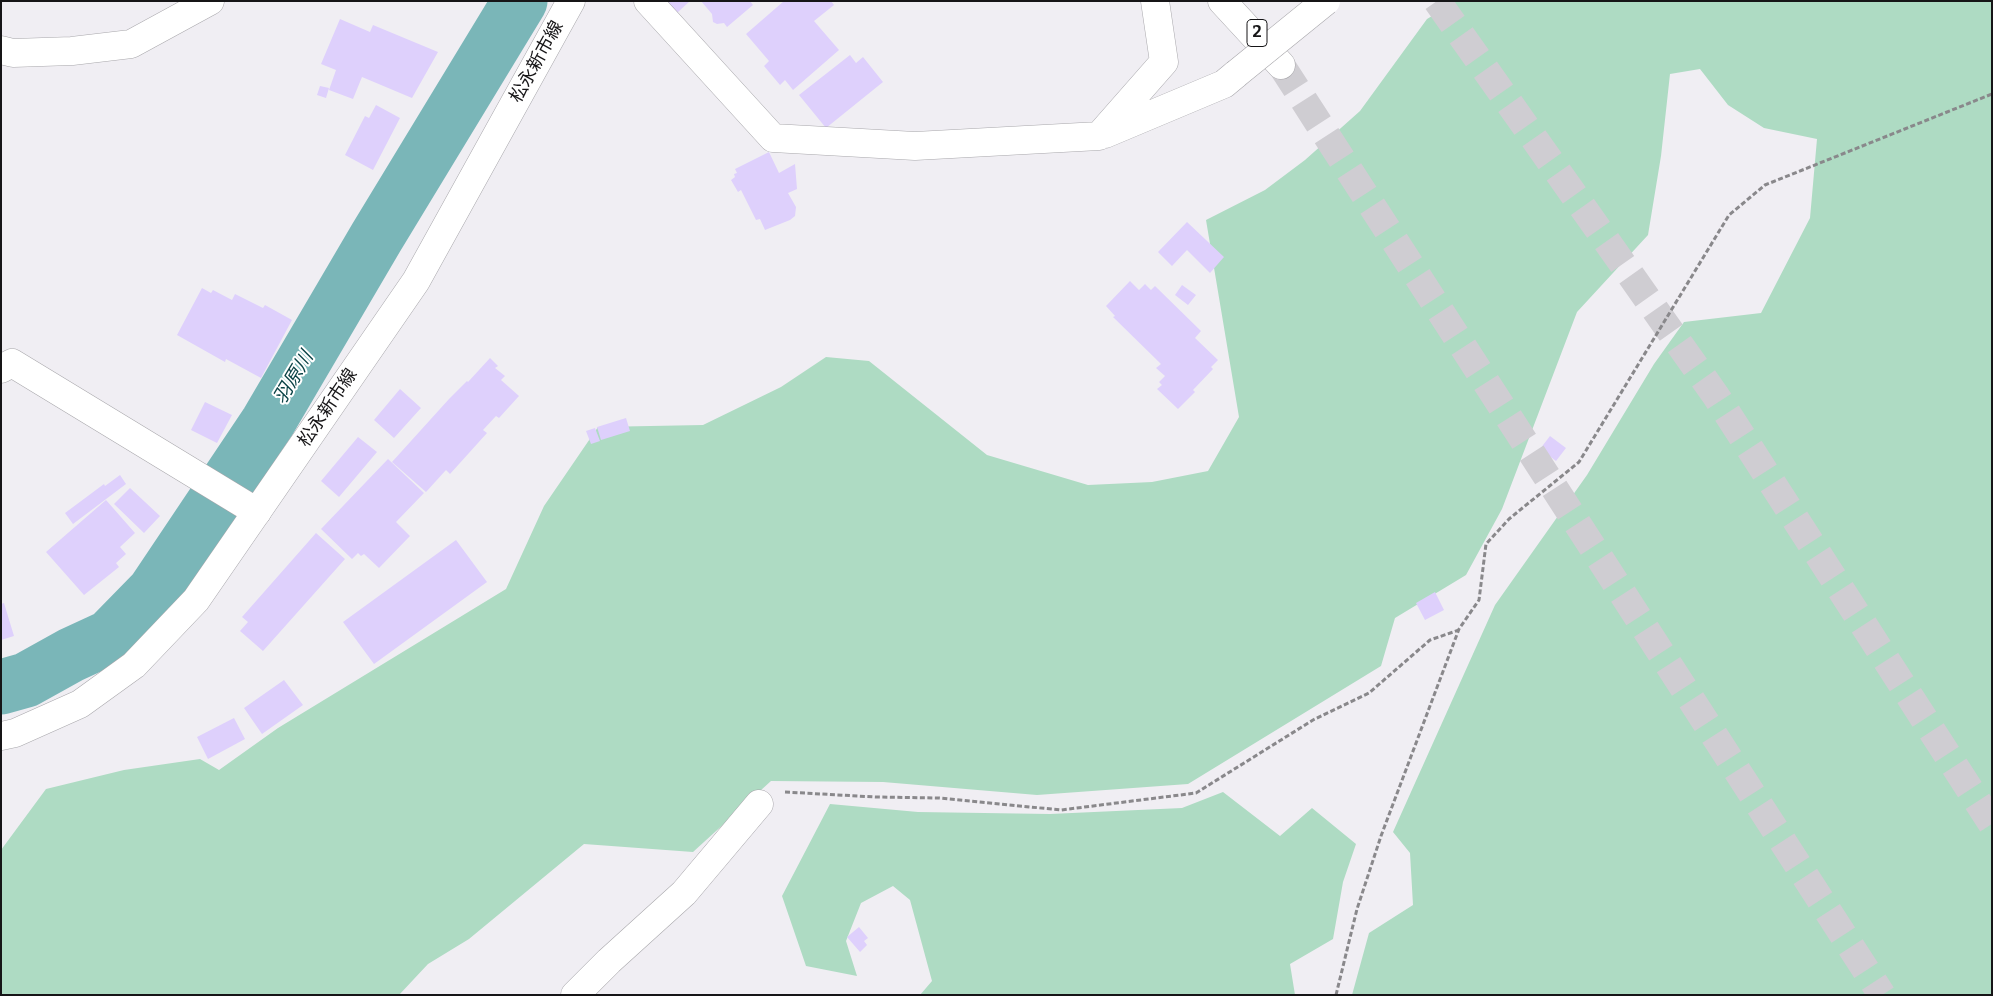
<!DOCTYPE html>
<html>
<head>
<meta charset="utf-8">
<style>
  body { margin:0 }
  #map { position:relative; width:1993px; height:996px; overflow:hidden; background:#f0eef3; font-family:Bitter,serif }
  canvas { display:block }
  .frame { position:absolute; inset:0; border:2px solid #161517; pointer-events:none }
</style>
</head>
<body>
<div id="map">
<canvas width="1993" height="996"></canvas>
<div class="frame"></div>
</div>
<script>
const context = document.querySelector('canvas').getContext('2d');
context.lineJoin = 'round';
function paint(path, color) {
  context.fillStyle = color;
  context.fill(path, 'evenodd');
}
function toPath(rows) {
  const path = new Path2D();
  for (const r of rows) {
    path.moveTo(r[0], r[1]);
    for (let i = 2; i < r.length; i += 2) path.lineTo(r[i], r[i + 1]);
  }
  return path;
}
function stroke(path, color, width, dash) {
  context.strokeStyle = color;
  context.lineWidth = width;
  context.lineCap = dash ? 'butt' : 'round';
  context.setLineDash(dash || []);
  context.stroke(path);
}
function drawText(font, color, halo, rows, align = 'center') {
  context.font = font + ' Bitter,"Noto Sans JP",serif';
  context.lineWidth = 4;
  context.setLineDash([]);
  context.textBaseline = 'middle';
  context.strokeStyle = halo;
  context.fillStyle = color;
  for (const [text, x, y, turn = 0] of rows) {
    context.save();
    context.translate(x, y);
    context.rotate((+turn || 0) * Math.PI / 180);
    context.textAlign = isNaN(turn) ? turn : align;
    if (halo) context.strokeText(text, 0, 0);
    context.fillText(text, 0, 0);
    context.restore();
  }
}
const green = toPath([
  [1457,1,1992,1,1992,995,1352,995,1369,933,1413,905,1410,853,1393,832,1495,605,1587,475,1654,364,1684,322,1761,313,1810,218,1817,139,1764,128,1728,105,1700,69,1670,74,1661,156,1648,235,1577,312,1502,509,1466,575,1395,618,1381,666,1188,784,1037,795,883,782,771,781,693,852,584,844,469,939,428,964,399,995,1,995,1,850,46,789,124,770,200,759,219,770,278,728,506,589,544,506,598,427,703,425,781,387,826,357,869,361,987,455,1088,485,1152,482,1208,471,1239,417,1206,220,1265,190,1305,160,1360,111,1427,19],
  [1223,792,1280,836,1312,808,1356,844,1343,882,1333,939,1290,964,1295,995,920,995,932,981,910,900,893,886,861,903,846,941,857,976,806,966,782,896,830,804,918,812,1050,814,1182,808]
]);
const river = toPath([
  [1,687,26,680,71,655,110,637,154,592,268,422,376,238,520,1]
]);
const building = toPath([
  [666,1,690,1,677,13],
  [701,1,750,1,753,5,727,27,724,23,717,24,713,22,712,14],
  [784,1,831,1,834,5,814,21,839,50,793,90,785,80,780,85,764,66,769,61,746,34],
  [340,19,370,32,373,25,438,52,412,98,362,77,353,99,329,90,336,70,321,64],
  [850,55,856,63,863,57,883,82,826,128,799,95],
  [320,86,329,88,326,98,317,95],
  [376,105,400,118,373,170,345,155,365,116,369,118],
  [769,152,779,173,795,164,797,189,788,193,796,207,795,216,790,220,765,230,760,219,756,220,741,190,738,192,731,180,735,177,734,174,737,173,735,169],
  [1187,222,1224,257,1210,273,1187,250,1172,266,1158,252],
  [1130,281,1139,290,1145,284,1151,290,1155,286,1201,331,1195,338,1218,360,1211,367,1213,369,1193,390,1195,392,1178,409,1157,389,1162,385,1159,382,1165,376,1156,368,1161,364,1113,317,1115,316,1106,306],
  [1182,285,1196,295,1188,305,1175,295],
  [202,288,211,293,213,290,232,300,235,294,263,308,265,305,292,320,261,378,226,359,225,362,177,335],
  [490,358,498,366,495,368,505,376,501,380,519,396,499,418,496,416,483,430,487,433,450,474,446,470,426,492,392,462,449,399,467,381,468,382],
  [400,389,421,408,394,438,374,420],
  [205,402,232,415,217,443,191,430],
  [626,418,630,431,601,440,597,427],
  [595,428,600,441,591,444,586,431],
  [1550,436,1566,448,1556,461,1540,449],
  [358,437,377,452,339,497,321,481],
  [388,459,424,493,396,522,410,536,379,568,364,554,361,556,358,553,352,559,321,529],
  [120,475,126,484,73,524,65,513,104,484,105,486],
  [130,488,160,516,144,533,114,504],
  [106,500,135,533,120,547,126,554,116,563,119,567,84,595,46,552],
  [316,533,345,559,263,651,240,631,248,622,242,617],
  [456,540,487,582,374,664,343,622],
  [1435,592,1444,610,1425,620,1416,603],
  [4,603,14,636,1,640,1,604],
  [284,680,303,705,262,734,244,708],
  [234,718,245,739,208,759,197,737],
  [859,927,868,938,864,941,867,945,860,952,847,937]
]);
const trunkTunnel = toPath([
  [1437,1,1716,396,1992,824],
  [1281,65,1882,995]
]);
const path = toPath([
  [785,792,875,797,939,798,1061,810,1196,793,1313,720,1369,693,1430,640,1459,630],
  [1336,995,1357,909,1381,836,1459,629,1479,600,1486,544,1509,519,1579,462,1729,215,1765,185,1992,94]
]);
const minor = toPath([
  [648,1,773,138,915,146,1099,136,1164,62,1155,1],
  [1,50,13,53,72,51,131,44,210,1],
  [1105,134,1224,84,1236,74],
  [1,369,12,363,257,512],
  [575,995,609,961,684,893,759,804]
]);
const secondary = toPath([
  [1,736,15,733,80,704,134,665,196,600,416,281,571,1]
]);
const trunk = toPath([
  [1222,1,1281,65]
]);
const minorBridge = toPath([
  [1236,74,1326,1]
]);
const shields = [
  [1257,33,20]
];
const shieldNames = [
  ["2",1257,33]
];
const streetNames = [
  ["松永新市線",537,62,-61],
  ["松永新市線",328,408,-56]
];
const waterNames = [
  ["羽原川",294,378,-59]
];
paint(green, '#aedbc3');
stroke(river, '#7ab6b8', 55);
paint(building, '#ded0fc');
stroke(trunkTunnel, '#cfcdd2', 28, [28, 14]);
stroke(minor, '#a8a7ab', 29);
stroke(secondary, '#a8a7ab', 29);
stroke(trunk, '#a8a7ab', 29);
stroke(path, '#89888b', 3, [5, 2.5]);
stroke(minor, '#fff', 28);
stroke(secondary, '#fff', 28);
stroke(trunk, '#fff', 28);
stroke(minorBridge, '#a8a7ab', 29, []);
stroke(minorBridge, '#fff', 28);
for (const [x, y, w] of shields) {
  const box = new Path2D();
  box.roundRect(x - w / 2, y - 13.5, w, 27, 4);
  context.fillStyle = '#fff';
  context.fill(box);
  stroke(box, '#161517', 1);
}
drawText('bold 16px', '#161517', null, shieldNames);
drawText('18px', '#161517', '#fff', streetNames);
drawText('italic 19px', '#0b4346', '#fff', waterNames);
</script>
</body>
</html>
